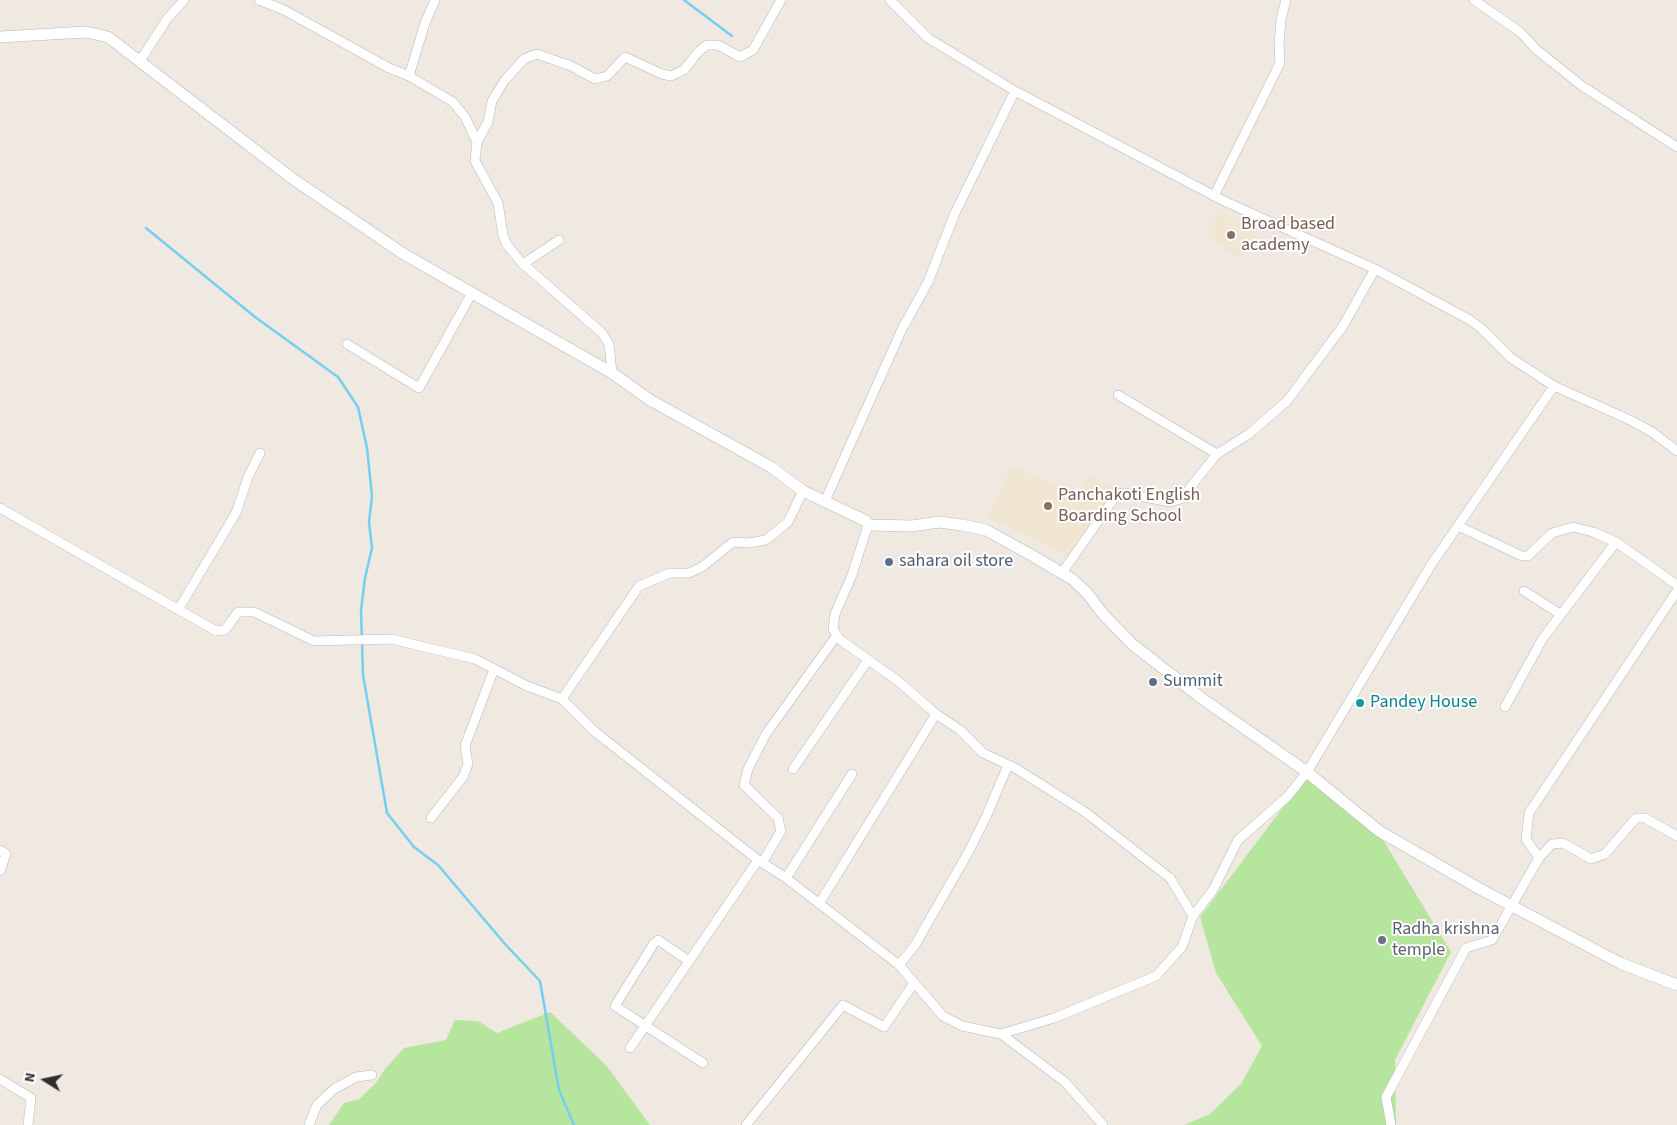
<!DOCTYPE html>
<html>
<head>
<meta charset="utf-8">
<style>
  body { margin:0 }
  #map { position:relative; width:1677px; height:1125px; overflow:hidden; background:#efe9e1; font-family:"Source Sans 3",sans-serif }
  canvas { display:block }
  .north { position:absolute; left:20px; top:1055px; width:50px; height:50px; -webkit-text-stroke:4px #fff; paint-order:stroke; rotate:280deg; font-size:14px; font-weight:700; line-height:20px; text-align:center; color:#2e2e2e }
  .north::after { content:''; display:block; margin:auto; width:18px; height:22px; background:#2e2e2e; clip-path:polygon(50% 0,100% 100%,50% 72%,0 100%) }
</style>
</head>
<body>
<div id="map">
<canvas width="1677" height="1125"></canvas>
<div class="north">N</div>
</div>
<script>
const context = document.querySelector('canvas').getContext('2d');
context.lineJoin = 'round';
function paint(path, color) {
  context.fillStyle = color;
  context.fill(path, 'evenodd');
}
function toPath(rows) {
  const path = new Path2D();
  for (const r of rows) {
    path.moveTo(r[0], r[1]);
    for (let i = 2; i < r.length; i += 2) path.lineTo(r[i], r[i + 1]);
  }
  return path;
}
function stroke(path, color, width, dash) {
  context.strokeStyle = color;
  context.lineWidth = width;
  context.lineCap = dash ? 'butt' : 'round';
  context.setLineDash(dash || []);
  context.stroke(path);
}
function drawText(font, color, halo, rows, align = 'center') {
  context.font = font + ' "Source Sans 3",sans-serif';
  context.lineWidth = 4;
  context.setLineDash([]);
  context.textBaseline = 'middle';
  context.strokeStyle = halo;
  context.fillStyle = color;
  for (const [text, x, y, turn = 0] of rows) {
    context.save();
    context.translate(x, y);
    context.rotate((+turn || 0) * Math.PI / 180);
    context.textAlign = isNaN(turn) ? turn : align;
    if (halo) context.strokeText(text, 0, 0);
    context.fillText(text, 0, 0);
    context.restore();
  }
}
const education = toPath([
  [1221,211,1257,237,1241,260,1205,234],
  [1011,466,1075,494,1090,475,1113,488,1087,537,1070,558,988,517]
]);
const green = toPath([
  [1309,773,1371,820,1451,952,1395,1060,1396,1125,1184,1125,1210,1114,1241,1084,1262,1046,1216,973,1200,917],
  [550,1012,606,1065,650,1125,329,1125,344,1103,359,1099,376,1083,385,1069,404,1048,446,1040,455,1020,478,1021,497,1033]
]);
const stream = toPath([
  [684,0,732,36],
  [146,228,255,317,338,377,358,407,367,448,372,496,369,522,372,548,365,578,361,610,363,675,387,813,414,847,438,865,505,944,540,981,559,1090,574,1125]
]);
const minor = toPath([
  [259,0,284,10,389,68,409,76,453,102,465,117,477,142],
  [890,0,928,38,1015,91,1224,201,1375,269,1470,320,1482,329,1511,358,1554,386,1630,420,1652,432,1677,451],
  [1474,0,1520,32,1537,50,1582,86,1677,147],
  [140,61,167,19,184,0],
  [409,76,425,23,435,0],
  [1214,196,1280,63,1279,46,1281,19,1286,0],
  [523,264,559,240],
  [347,344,419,388,472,293],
  [612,373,609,344,602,333,523,264,507,245,503,235,498,203,475,161,477,142,488,122,492,101,505,80,524,59,537,54,571,66,595,79,607,76,625,57,662,74,671,76,684,70,698,52,707,45,718,45,740,57,753,50,781,0],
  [1118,395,1217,454],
  [825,501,902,329,928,282,955,213,1015,91],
  [0,508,216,631,225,630,238,612,254,612,314,641,391,639,475,659,527,686,562,699,594,731,758,860,786,878,899,965,943,1016,962,1026,1001,1034,1054,1018,1156,976,1182,947,1193,916,1213,890,1238,840,1287,797,1307,772,1431,565,1554,386],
  [868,525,852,575,835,614,833,629,839,639,898,681,936,714,960,730,983,753,1015,768,1085,812,1170,878,1193,916],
  [1458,526,1522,556,1528,556,1552,533,1573,527,1593,532,1616,542,1677,585],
  [1062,573,1117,494,1124,493,1170,502,1181,499,1217,454,1249,434,1287,401,1343,326,1375,269],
  [1524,591,1560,614],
  [178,610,236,513,248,477,260,453],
  [562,699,639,586,670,573,689,573,702,567,733,542,748,543,766,540,788,522,803,491],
  [1505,707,1543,638,1616,542],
  [793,769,868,660],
  [431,818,463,777,468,764,465,746,494,669],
  [0,850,6,854,0,871],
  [1539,858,1526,839,1529,813,1677,591],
  [762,863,781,831,778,818,744,785,748,769,766,734,837,635],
  [786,878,852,774],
  [819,904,936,714],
  [689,961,658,940,654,943,615,1006,703,1063],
  [899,965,915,945,969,851,986,817,1008,765],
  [1001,1034,1065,1082,1103,1125],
  [630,1048,758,860],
  [0,1079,31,1098,28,1125],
  [309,1125,317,1105,334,1089,356,1077,372,1075],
  [746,1125,843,1005,884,1027,914,983],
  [1391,1125,1386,1097,1466,948,1492,940,1539,858,1552,844,1563,843,1591,859,1605,854,1636,818,1645,818,1677,836]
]);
const tertiary = toPath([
  [0,37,86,32,108,37,293,179,402,253,612,373,650,400,771,467,803,491,866,521,868,525,912,526,939,522,962,525,986,530,1033,556,1072,579,1087,593,1103,614,1132,644,1204,700,1307,772,1379,831,1480,889,1620,963,1677,985]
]);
const markers = [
  [1231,235,5,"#8d6e63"],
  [1048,506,5,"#8d6e63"],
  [889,562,5,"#5c6f8a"],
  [1153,682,5,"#5c6f8a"],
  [1360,703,5,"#0f9aa8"],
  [1382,940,5,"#6b7280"]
];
const educationNames = [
  ["Broad based",1241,225],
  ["academy",1241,246],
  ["Panchakoti English",1058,496],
  ["Boarding School",1058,517]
];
const serviceNames = [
  ["sahara oil store",899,562],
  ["Summit",1163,682]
];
const cultureNames = [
  ["Pandey House",1370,703]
];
const worshipNames = [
  ["Radha krishna",1392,930],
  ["temple",1392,951]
];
paint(education, '#f0e6d1');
paint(green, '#b6e59e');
stroke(stream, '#75cff0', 2.5);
stroke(minor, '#b4b7c1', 10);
stroke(tertiary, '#b4b7c1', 12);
stroke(minor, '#fff', 9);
stroke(tertiary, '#fff', 11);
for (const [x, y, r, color] of markers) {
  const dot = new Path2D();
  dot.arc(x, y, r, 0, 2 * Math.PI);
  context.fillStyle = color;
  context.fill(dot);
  stroke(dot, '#fff', 2);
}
drawText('18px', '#785e54', '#fff', educationNames, 'left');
drawText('18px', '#4e5e75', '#fff', serviceNames, 'left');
drawText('18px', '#0d838f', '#fff', cultureNames, 'left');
drawText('18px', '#5b616d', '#fff', worshipNames, 'left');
</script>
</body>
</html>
